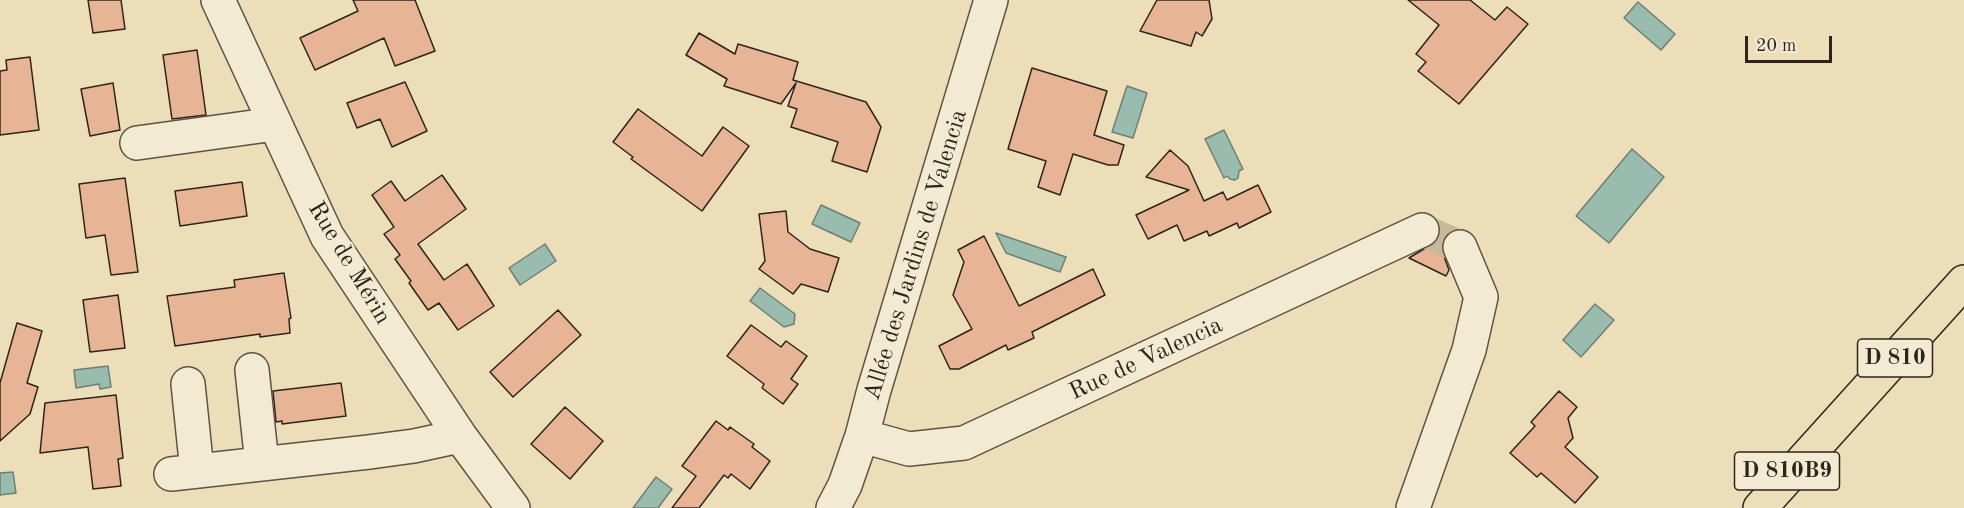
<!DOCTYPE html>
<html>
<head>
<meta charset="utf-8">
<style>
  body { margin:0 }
  #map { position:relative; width:1964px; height:508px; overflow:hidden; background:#eddeba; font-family:"Old Standard TT",serif }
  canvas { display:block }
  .scale { position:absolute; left:1745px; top:36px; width:87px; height:27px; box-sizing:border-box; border:3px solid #2e241c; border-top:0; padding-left:8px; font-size:18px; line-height:21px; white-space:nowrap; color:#2e241c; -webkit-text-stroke:4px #f3ead2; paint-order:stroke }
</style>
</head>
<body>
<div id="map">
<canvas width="1964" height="508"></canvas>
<div class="scale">20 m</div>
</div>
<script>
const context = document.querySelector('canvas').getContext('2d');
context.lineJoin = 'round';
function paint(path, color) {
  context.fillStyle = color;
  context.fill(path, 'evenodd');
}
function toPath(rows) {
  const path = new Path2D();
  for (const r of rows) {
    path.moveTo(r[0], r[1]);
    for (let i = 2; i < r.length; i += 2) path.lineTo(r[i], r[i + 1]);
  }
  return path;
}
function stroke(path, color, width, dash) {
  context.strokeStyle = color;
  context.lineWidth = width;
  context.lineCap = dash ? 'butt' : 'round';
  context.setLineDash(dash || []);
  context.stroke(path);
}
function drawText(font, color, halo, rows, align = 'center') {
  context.font = font + ' "Old Standard TT",serif';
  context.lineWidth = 5;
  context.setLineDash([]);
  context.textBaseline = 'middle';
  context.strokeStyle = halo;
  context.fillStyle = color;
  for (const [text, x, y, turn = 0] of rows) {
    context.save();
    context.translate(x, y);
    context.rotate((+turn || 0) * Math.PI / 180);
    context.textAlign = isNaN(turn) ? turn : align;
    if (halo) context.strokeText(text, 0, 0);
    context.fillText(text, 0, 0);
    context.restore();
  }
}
const water = toPath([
  [1638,2,1675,34,1661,50,1624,18,1638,2],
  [1127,86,1147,93,1133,138,1112,132,1127,86],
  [1224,130,1243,169,1239,171,1238,178,1235,180,1230,179,1227,176,1224,178,1205,139,1224,130],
  [1632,149,1664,177,1609,243,1576,216,1632,149],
  [821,205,860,223,851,242,812,224,821,205],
  [996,233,1066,257,1060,272,1006,253,996,233],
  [545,244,556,261,520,285,509,268,545,244],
  [760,288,795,314,794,324,784,327,750,301,760,288],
  [1595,304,1614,320,1581,357,1563,340,1595,304],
  [108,366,111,387,100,389,99,384,76,388,74,370,108,366],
  [13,472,16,493,0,495,0,473,13,472],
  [656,477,672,489,658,508,633,508,656,477]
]);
const building = toPath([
  [88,0,121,0,125,29,93,33,88,0],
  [353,0,415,0,435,51,395,66,384,38,315,70,300,38,358,11,353,0],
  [1157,0,1209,0,1212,19,1202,36,1196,32,1191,46,1140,31,1157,0],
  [1408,0,1470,0,1495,20,1507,7,1528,24,1459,104,1418,71,1426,62,1416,54,1439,25,1408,0],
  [699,33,735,54,738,44,798,62,793,80,866,102,881,127,867,172,832,161,838,142,791,127,797,109,788,106,796,83,781,104,724,86,727,79,686,55,699,33],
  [197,50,206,115,172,119,163,55,197,50],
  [30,57,39,130,0,135,0,71,7,70,6,60,30,57],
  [1032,68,1107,91,1094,135,1124,145,1118,165,1108,165,1073,154,1060,195,1038,187,1046,161,1008,149,1032,68],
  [405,82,427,131,392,147,380,119,357,128,347,103,405,82],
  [113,83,120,130,90,136,81,89,113,83],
  [638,109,702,156,723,127,749,146,702,211,631,159,633,157,613,142,638,109],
  [1170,150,1188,166,1204,201,1223,192,1227,200,1258,185,1271,212,1239,228,1237,223,1209,236,1207,231,1184,241,1177,225,1148,239,1136,215,1189,190,1146,177,1170,150],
  [442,175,466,209,418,244,444,280,467,264,494,306,458,330,439,303,428,310,409,283,411,281,395,259,400,255,384,234,394,227,372,195,391,181,405,201,442,175],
  [125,178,138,272,111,275,105,235,86,238,79,184,125,178],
  [242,182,247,216,180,226,175,191,242,182],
  [786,211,788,232,810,249,839,258,828,292,801,284,793,294,759,269,765,261,759,214,786,211],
  [1439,222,1455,229,1445,235,1442,244,1443,254,1449,270,1446,276,1409,258,1437,241,1441,232,1439,222],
  [984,236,1019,306,1093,269,1105,295,1032,332,1034,338,1008,350,1006,345,959,369,950,369,939,346,972,329,953,295,964,262,958,250,984,236],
  [284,273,291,318,289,319,290,333,260,337,260,334,175,346,167,296,235,287,234,280,284,273],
  [118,295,125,348,90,352,83,300,118,295],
  [558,310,581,335,513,397,490,372,558,310],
  [17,323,42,331,27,383,38,387,30,414,0,441,0,383,17,323],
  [751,325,781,347,786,341,807,356,791,379,798,384,783,404,762,388,764,384,727,356,751,325],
  [341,383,346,416,282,424,282,421,276,422,273,391,341,383],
  [1559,391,1577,407,1568,418,1573,438,1565,447,1598,477,1575,503,1541,473,1537,477,1510,453,1535,426,1531,422,1559,391],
  [116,395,123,458,118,459,121,486,93,489,88,447,40,453,45,403,116,395],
  [565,407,603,441,570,479,531,444,565,407],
  [716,421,728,430,730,427,754,444,752,447,770,461,750,489,731,474,728,478,724,475,699,508,672,508,696,476,682,466,716,421]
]);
const minorTunnel = toPath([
  [1422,230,1460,247]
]);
const minor = toPath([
  [218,0,327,236,460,436,513,508],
  [137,143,275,124],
  [252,370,262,464],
  [188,384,197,471],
  [862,436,909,449,964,443,1422,230],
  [171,474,369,452,414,446,460,436],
  [833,508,845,485,862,436,874,390,991,0],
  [1413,508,1469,350,1481,297,1460,247]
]);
const major = toPath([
  [1760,508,1964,282]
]);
const shields = [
  [1895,358,75],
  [1787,471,105]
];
const shieldNames = [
  ["D 810",1895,358],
  ["D 810B9",1787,471]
];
const streetNames = [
  ["Allée des Jardins de Valencia",916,255,-73],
  ["Rue de Mérin",349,263,59],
  ["Rue de Valencia",1146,359,-25]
];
paint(water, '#99bcae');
stroke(water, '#6e7f74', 1.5);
paint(building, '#e8b496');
stroke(building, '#2e241c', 1.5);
stroke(minorTunnel, '#c7b99a', 33, [33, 16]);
stroke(minor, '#5e5244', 36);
stroke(major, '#2e241c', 36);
stroke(minor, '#f3ead2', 33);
stroke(major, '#eddeba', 33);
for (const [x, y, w] of shields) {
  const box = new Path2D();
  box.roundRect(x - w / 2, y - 19, w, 38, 4.5);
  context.fillStyle = '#f3ead2';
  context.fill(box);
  stroke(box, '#2e241c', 1.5);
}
drawText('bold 22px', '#2e241c', null, shieldNames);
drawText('24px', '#2e241c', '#f3ead2', streetNames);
</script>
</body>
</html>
